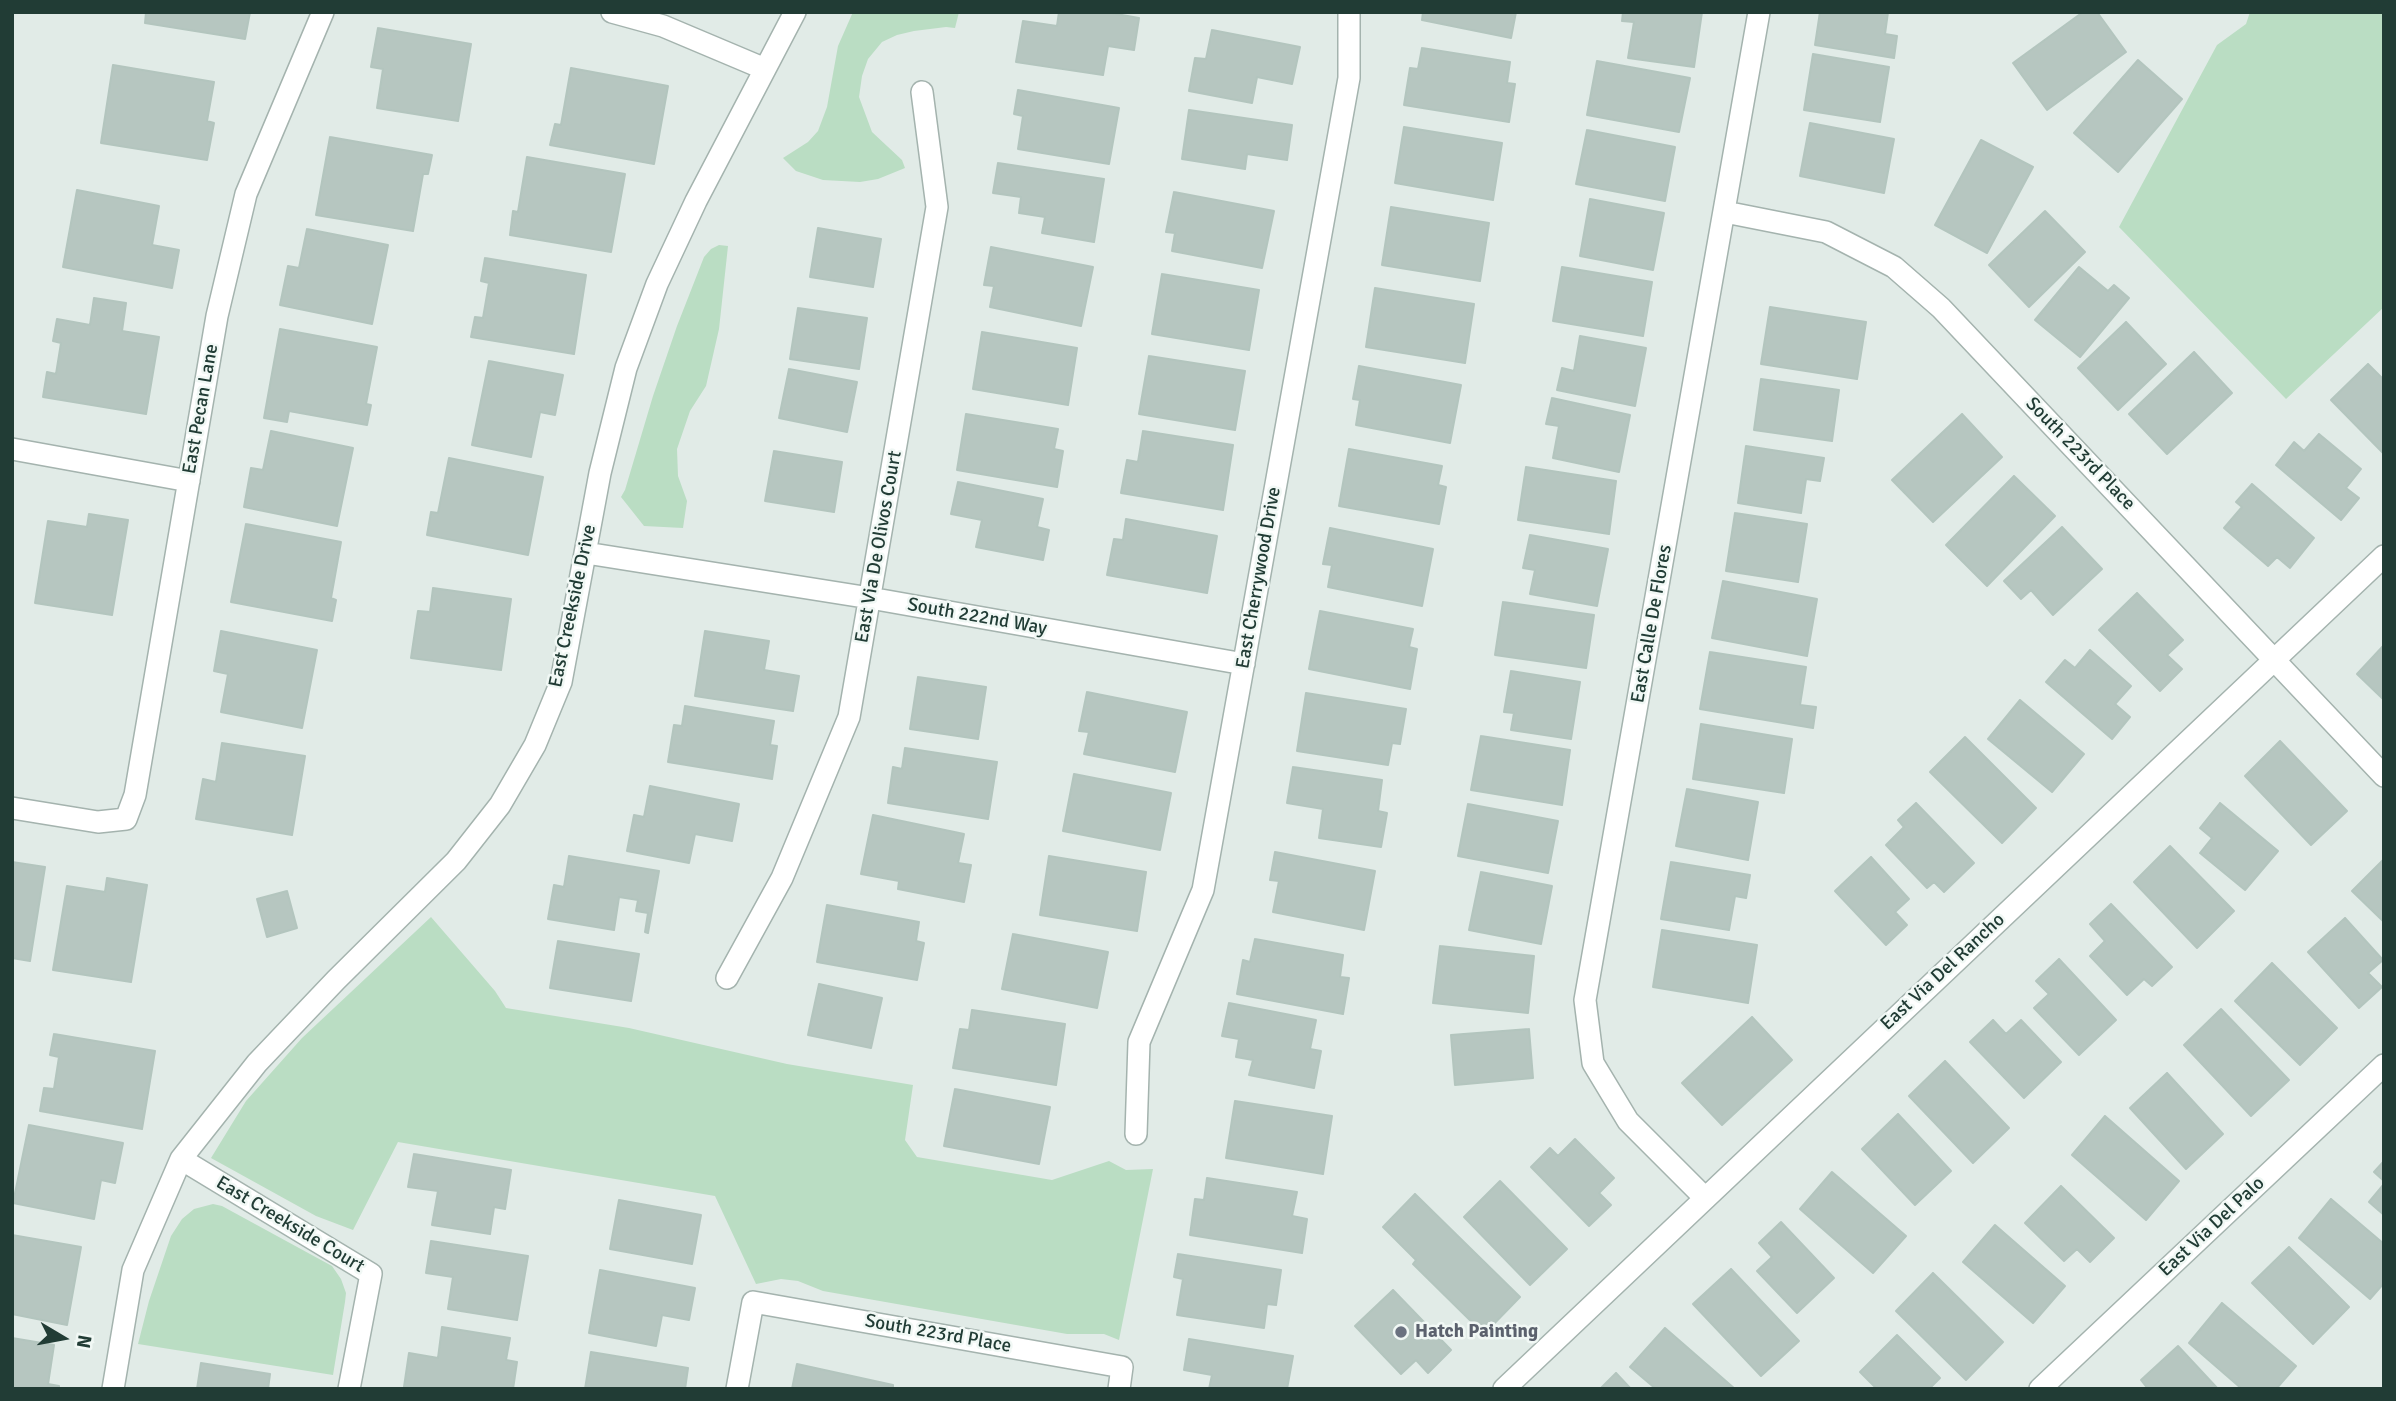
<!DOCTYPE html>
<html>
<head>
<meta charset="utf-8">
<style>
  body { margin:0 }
  #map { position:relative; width:2396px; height:1401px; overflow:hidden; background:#e1ebe7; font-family:Signika,sans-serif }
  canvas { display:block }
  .frame { position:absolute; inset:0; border:14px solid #213c35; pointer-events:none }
  .north { position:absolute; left:28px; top:1303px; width:70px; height:70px; -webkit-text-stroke:5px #f1f8f5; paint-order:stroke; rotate:100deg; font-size:19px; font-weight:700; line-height:28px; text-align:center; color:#213c35 }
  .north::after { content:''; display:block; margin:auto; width:24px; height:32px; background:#213c35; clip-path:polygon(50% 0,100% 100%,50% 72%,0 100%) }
</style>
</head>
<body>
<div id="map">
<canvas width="2396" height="1401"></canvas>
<div class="frame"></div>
<div class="north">N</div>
</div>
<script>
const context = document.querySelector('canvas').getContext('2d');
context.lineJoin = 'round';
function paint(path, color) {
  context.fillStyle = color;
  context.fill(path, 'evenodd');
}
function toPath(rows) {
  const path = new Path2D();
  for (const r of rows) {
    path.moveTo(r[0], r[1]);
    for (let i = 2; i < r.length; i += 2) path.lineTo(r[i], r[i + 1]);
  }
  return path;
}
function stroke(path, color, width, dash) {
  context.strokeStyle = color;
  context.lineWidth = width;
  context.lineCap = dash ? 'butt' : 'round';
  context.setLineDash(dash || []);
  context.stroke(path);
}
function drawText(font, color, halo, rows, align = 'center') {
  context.font = font + ' Signika,sans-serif';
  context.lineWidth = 5;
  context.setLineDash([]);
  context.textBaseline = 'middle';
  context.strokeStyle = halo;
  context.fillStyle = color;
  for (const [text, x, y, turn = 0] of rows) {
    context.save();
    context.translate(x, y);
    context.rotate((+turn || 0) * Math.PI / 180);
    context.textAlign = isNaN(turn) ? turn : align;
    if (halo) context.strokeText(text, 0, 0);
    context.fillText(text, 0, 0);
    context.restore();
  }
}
const green = toPath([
  [853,12,959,12,955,28,946,27,914,31,897,35,882,42,868,59,862,76,859,97,872,132,902,160,905,168,878,179,860,182,823,180,796,171,783,158,808,142,818,131,827,107,838,46],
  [2250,12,2384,12,2384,307,2286,399,2119,227,2217,45,2246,24],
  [719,245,728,246,719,329,706,386,690,411,677,449,678,476,687,501,683,528,644,526,621,497,625,490,653,396,677,326,704,257,711,249],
  [431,917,495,991,506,1008,629,1028,787,1064,913,1085,905,1140,917,1157,1052,1180,1109,1161,1126,1170,1153,1169,1119,1340,1104,1334,1067,1334,823,1291,798,1281,781,1279,756,1284,715,1196,398,1142,353,1230,316,1216,211,1158,246,1101,302,1038],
  [213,1204,222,1206,332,1266,341,1279,346,1293,345,1302,333,1375,138,1344,149,1301,171,1236,182,1219,194,1209]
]);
const building = toPath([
  [146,12,250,12,245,39,145,23,146,12],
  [1059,12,1105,12,1139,18,1134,50,1108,46,1103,75,1016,62,1023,21,1057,26,1059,12],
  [1423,12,1516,12,1511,38,1422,20,1423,12],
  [1623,12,1702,12,1694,67,1628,58,1634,22,1622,21,1623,12],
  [1820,12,1888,12,1885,34,1897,36,1894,58,1815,45,1820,12],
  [2083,12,2097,12,2126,52,2047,110,2013,63,2083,12],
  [378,28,471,44,458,121,377,108,383,69,371,67,378,28],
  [1212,30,1300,47,1292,84,1257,77,1252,103,1189,91,1195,58,1206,59,1212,30],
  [1422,48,1510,62,1507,83,1515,84,1509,122,1404,105,1410,68,1418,69,1422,48],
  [1813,54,1889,67,1880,122,1804,110,1813,54],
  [2138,60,2182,99,2118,172,2074,133,2138,60],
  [1597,61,1690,78,1679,132,1587,115,1597,61],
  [113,65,214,82,207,121,214,123,207,160,101,143,113,65],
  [571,68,668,86,654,164,550,145,555,124,561,125,571,68],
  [1018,90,1119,108,1109,164,1018,149,1023,116,1014,114,1018,90],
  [1189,110,1292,125,1287,160,1247,154,1245,169,1182,159,1189,110],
  [1810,123,1894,139,1884,193,1800,176,1810,123],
  [1404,127,1502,143,1493,200,1395,183,1404,127],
  [1587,130,1675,147,1665,201,1576,184,1587,130],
  [330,137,432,155,428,174,423,174,413,231,316,215,330,137],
  [1981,140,2033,167,1987,253,1935,225,1981,140],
  [527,157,625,174,611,252,510,235,513,211,518,212,527,157],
  [998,163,1104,179,1094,242,1042,233,1045,217,1019,213,1021,197,993,193,998,163],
  [77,190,159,206,152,245,179,250,172,288,63,267,77,190],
  [1174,192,1274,211,1262,268,1172,251,1175,233,1166,232,1174,192],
  [1590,199,1664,213,1653,270,1580,256,1590,199],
  [1391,207,1489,223,1480,281,1382,265,1391,207],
  [2045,211,2085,252,2029,307,1989,265,2045,211],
  [818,228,881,239,873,287,810,277,818,228],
  [307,229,388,245,372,324,280,305,288,266,299,268,307,229],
  [991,247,1093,267,1081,326,990,307,994,286,984,285,991,247],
  [485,258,586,275,574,354,471,337,475,317,483,318,489,283,481,281,485,258],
  [1562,267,1652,282,1643,336,1553,321,1562,267],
  [2079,267,2108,291,2114,285,2129,298,2080,357,2035,320,2079,267],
  [1162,274,1259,290,1249,350,1152,334,1162,274],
  [1375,288,1474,304,1465,363,1366,347,1375,288],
  [94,298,126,303,122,331,159,337,146,414,43,397,47,372,56,374,61,343,53,341,57,319,90,325,94,298],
  [1770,307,1866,322,1857,379,1761,364,1770,307],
  [798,308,867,318,859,369,790,359,798,308],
  [2126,322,2166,364,2118,410,2078,368,2126,322],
  [280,329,377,347,366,404,371,405,367,425,289,411,287,422,264,418,280,329],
  [982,332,1077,348,1068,405,973,389,982,332],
  [1580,336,1646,348,1635,406,1557,390,1562,368,1574,371,1580,336],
  [2194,352,2232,393,2167,454,2129,414,2194,352],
  [1149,356,1245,371,1235,430,1139,414,1149,356],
  [489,361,563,375,555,415,540,412,531,457,472,445,489,361],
  [2368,364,2384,380,2384,454,2331,400,2368,364],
  [1359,366,1461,385,1450,443,1356,425,1360,400,1353,399,1359,366],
  [789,369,857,382,847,432,779,418,789,369],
  [1761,379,1839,390,1832,441,1754,430,1761,379],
  [1552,398,1630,415,1619,472,1553,458,1559,426,1546,424,1552,398],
  [966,414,1058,429,1054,449,1063,451,1057,487,957,470,966,414],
  [1962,414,2002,457,1933,522,1892,480,1962,414],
  [271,431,353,448,337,526,244,507,251,468,263,470,271,431],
  [1143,431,1233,445,1223,510,1121,493,1127,460,1138,462,1143,431],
  [2319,434,2361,469,2346,488,2359,498,2341,520,2276,465,2294,442,2304,451,2319,434],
  [1746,446,1824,458,1820,481,1806,479,1801,513,1738,503,1746,446],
  [1349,449,1442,466,1438,485,1446,487,1439,524,1339,506,1349,449],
  [774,451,842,462,834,512,765,501,774,451],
  [449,458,543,477,528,555,427,535,431,512,438,513,449,458],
  [1526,467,1616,481,1609,534,1518,520,1526,467],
  [2014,476,2055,516,1987,586,1946,545,2014,476],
  [958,482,1043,499,1037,527,1049,530,1043,560,976,547,982,520,951,514,958,482],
  [2252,484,2314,538,2290,568,2277,557,2268,566,2224,528,2242,507,2236,502,2252,484],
  [1735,513,1807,524,1798,582,1726,571,1735,513],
  [89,514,128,520,112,615,35,603,48,521,87,527,89,514],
  [1126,519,1217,536,1207,593,1107,575,1114,539,1123,540,1126,519],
  [246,524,341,542,331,598,336,600,332,621,231,602,246,524],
  [2062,527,2102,569,2053,615,2031,590,2021,599,2004,581,2062,527],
  [1330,528,1433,549,1422,606,1328,587,1332,565,1323,564,1330,528],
  [1530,535,1608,549,1597,606,1530,594,1535,570,1523,568,1530,535],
  [1723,581,1817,599,1807,656,1712,638,1723,581],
  [433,588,511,599,501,670,411,658,418,611,430,612,433,588],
  [2137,593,2183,640,2167,655,2182,669,2160,691,2099,630,2137,593],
  [1503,602,1594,615,1586,668,1495,655,1503,602],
  [1320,611,1413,629,1409,647,1417,649,1410,689,1309,669,1320,611],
  [221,631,317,650,302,728,221,712,228,674,214,671,221,631],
  [705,631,769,641,764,670,799,676,793,711,695,696,705,631],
  [2384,645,2384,700,2357,674,2384,645],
  [2090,650,2131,686,2115,704,2130,717,2112,739,2046,682,2065,660,2075,668,2090,650],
  [1710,652,1806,667,1800,705,1816,707,1813,728,1700,709,1710,652],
  [1511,671,1580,682,1571,739,1511,730,1514,713,1504,712,1511,671],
  [918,677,986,687,978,739,910,729,918,677],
  [1087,692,1187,712,1175,772,1084,754,1089,732,1079,731,1087,692],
  [1306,693,1406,709,1400,744,1392,743,1388,765,1297,751,1306,693],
  [2020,700,2084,754,2052,792,1988,739,2020,700],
  [685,706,774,721,770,745,777,746,772,779,668,762,674,725,682,726,685,706],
  [1701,724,1792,739,1784,793,1693,779,1701,724],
  [1481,736,1570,750,1562,805,1471,790,1481,736],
  [1965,737,2036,808,2002,843,1930,772,1965,737],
  [2280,741,2347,811,2311,845,2245,776,2280,741],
  [222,743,305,756,292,835,196,819,203,779,216,782,222,743],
  [905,748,997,762,988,819,888,803,893,767,902,769,905,748],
  [1293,767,1382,780,1378,811,1387,813,1381,847,1319,838,1323,809,1287,803,1293,767],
  [1074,774,1171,793,1160,850,1063,831,1074,774],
  [650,786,739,804,732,841,695,834,689,863,627,851,634,815,644,817,650,786],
  [1687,789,1758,802,1748,860,1676,846,1687,789],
  [1916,803,1974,863,1944,892,1934,882,1927,888,1886,845,1904,827,1898,820,1916,803],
  [2220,803,2278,851,2245,890,2200,853,2212,838,2200,828,2220,803],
  [1468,804,1558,821,1548,873,1458,856,1468,804],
  [873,815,964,834,958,863,971,865,964,902,898,889,899,881,861,874,873,815],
  [2170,846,2234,911,2197,948,2134,882,2170,846],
  [1275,852,1375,871,1364,930,1273,912,1279,881,1270,880,1275,852],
  [569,856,659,871,648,933,645,932,648,913,636,911,638,900,619,897,614,930,548,919,554,885,564,887,569,856],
  [1049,856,1146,872,1137,931,1040,915,1049,856],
  [1871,857,1909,899,1895,912,1907,925,1886,945,1835,891,1871,857],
  [2384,859,2384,922,2352,891,2384,859],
  [12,862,45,867,30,961,12,958,12,862],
  [1671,862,1750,875,1746,898,1735,896,1729,930,1661,919,1671,862],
  [1481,872,1552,886,1541,944,1469,930,1481,872],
  [107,878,147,885,131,982,53,970,67,886,105,892,107,878],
  [287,891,297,928,267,937,257,899,287,891],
  [2111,904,2172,967,2152,986,2144,979,2127,995,2090,956,2105,941,2090,924,2111,904],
  [827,905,919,922,916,941,924,943,917,980,817,962,827,905],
  [2345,918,2383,960,2368,973,2382,987,2359,1008,2308,952,2345,918],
  [1662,930,1757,945,1748,1003,1653,987,1662,930],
  [1013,934,1108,952,1097,1008,1002,989,1013,934],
  [1255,939,1343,955,1340,977,1349,978,1343,1014,1237,994,1243,960,1250,962,1255,939],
  [558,941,639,954,631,1001,550,988,558,941],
  [1440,946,1534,956,1528,1013,1433,1003,1440,946],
  [2059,959,2116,1020,2079,1055,2034,1008,2049,994,2036,981,2059,959],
  [2272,963,2337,1028,2300,1065,2235,1001,2272,963],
  [819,984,882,998,871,1048,808,1035,819,984],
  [1229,1003,1316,1020,1310,1049,1321,1051,1314,1088,1249,1075,1253,1060,1236,1057,1239,1039,1222,1036,1229,1003],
  [2221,1009,2289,1080,2251,1116,2184,1045,2221,1009],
  [972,1010,1065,1024,1056,1085,953,1068,960,1029,969,1030,972,1010],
  [1752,1017,1792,1060,1722,1125,1682,1083,1752,1017],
  [1993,1020,2006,1034,2021,1020,2061,1062,2024,1098,1970,1042,1993,1020],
  [1529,1029,1533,1078,1455,1085,1451,1035,1529,1029],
  [54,1034,155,1051,142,1129,40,1111,44,1088,54,1089,59,1057,50,1055,54,1034],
  [1945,1061,2009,1128,1973,1163,1909,1096,1945,1061],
  [2167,1073,2223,1134,2186,1169,2130,1108,2167,1073],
  [955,1089,1050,1107,1039,1164,944,1146,955,1089],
  [1235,1101,1332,1116,1323,1174,1226,1158,1235,1101],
  [1898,1114,1951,1171,1915,1205,1862,1149,1898,1114],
  [2105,1116,2179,1181,2146,1220,2072,1155,2105,1116],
  [29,1125,123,1143,115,1183,101,1180,94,1219,13,1203,29,1125],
  [1575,1139,1614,1178,1599,1193,1611,1205,1589,1226,1531,1167,1550,1148,1558,1156,1575,1139],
  [414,1154,511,1170,505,1209,494,1207,490,1234,432,1225,438,1191,408,1187,414,1154],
  [2384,1161,2384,1181,2374,1172,2384,1161],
  [1832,1172,1906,1236,1873,1273,1800,1209,1832,1172],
  [1207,1178,1297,1192,1292,1216,1307,1219,1302,1253,1190,1235,1195,1199,1204,1200,1207,1178],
  [1500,1181,1567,1249,1530,1285,1464,1217,1500,1181],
  [2384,1184,2384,1215,2369,1202,2384,1184],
  [2061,1186,2114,1238,2090,1262,2077,1249,2064,1261,2025,1223,2061,1186],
  [1415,1194,1520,1297,1484,1334,1413,1264,1416,1260,1383,1227,1415,1194],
  [2331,1199,2384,1244,2384,1283,2370,1299,2299,1238,2331,1199],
  [619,1200,701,1215,692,1264,610,1249,619,1200],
  [1781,1222,1834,1278,1797,1313,1757,1271,1772,1257,1759,1243,1781,1222],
  [1995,1225,2065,1286,2033,1323,1963,1262,1995,1225],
  [12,1235,81,1247,67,1325,12,1314,12,1235],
  [431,1241,528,1256,517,1320,448,1309,453,1277,426,1273,431,1241],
  [2289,1247,2349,1307,2313,1344,2252,1283,2289,1247],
  [1178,1254,1281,1270,1276,1305,1267,1304,1264,1328,1177,1315,1183,1279,1174,1277,1178,1254],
  [1731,1269,1799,1341,1761,1376,1693,1304,1731,1269],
  [600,1270,695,1288,689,1320,662,1315,656,1346,589,1333,600,1270],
  [1933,1273,2003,1342,1966,1380,1896,1311,1933,1273],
  [1393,1290,1451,1350,1428,1373,1416,1360,1401,1374,1355,1326,1393,1290],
  [2222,1303,2296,1366,2276,1389,2242,1389,2189,1343,2222,1303],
  [442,1327,510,1338,506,1360,517,1362,513,1389,418,1389,404,1387,409,1353,438,1358,442,1327],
  [1665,1328,1735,1389,1656,1389,1630,1367,1665,1328],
  [1897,1335,1940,1378,1929,1389,1877,1389,1860,1372,1897,1335],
  [12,1338,54,1345,48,1384,59,1386,59,1389,12,1389,12,1338],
  [1189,1339,1293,1356,1287,1389,1209,1389,1212,1375,1184,1370,1189,1339],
  [2178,1346,2218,1389,2148,1389,2141,1380,2178,1346],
  [591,1352,688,1368,685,1389,585,1389,591,1352],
  [201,1363,270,1374,268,1389,197,1389,201,1363],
  [797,1364,893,1385,893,1389,792,1389,797,1364],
  [1616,1373,1631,1389,1600,1389,1616,1373]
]);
const minor = toPath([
  [612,12,663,26,765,69],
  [1725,212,1826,232,1894,267,1941,308,2384,776],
  [12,449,189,481],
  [586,553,870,598,1244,664],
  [12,808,98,822,126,819,135,795,217,316,246,194,323,12],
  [727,978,782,878,849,717,937,207,922,92],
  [1136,1134,1139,1042,1203,890,1349,78,1349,12],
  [181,1159,371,1274,349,1389],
  [1705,1198,1628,1121,1593,1063,1585,1000,1759,12],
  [113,1389,133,1270,181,1159,257,1063,336,980,456,861,500,805,535,745,561,682,600,473,626,368,657,284,696,201,795,12],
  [737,1389,753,1302,1122,1367,1119,1389],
  [1504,1389,2384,556],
  [2040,1389,2384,1065]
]);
const markers = [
  [1401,1332,7,"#6b7280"]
];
const streetNames = [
  ["East Pecan Lane",201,409,-80],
  ["South 223rd Place",2080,454,46],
  ["East Via De Olivos Court",879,547,-80],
  ["East Cherrywood Drive",1259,578,-80],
  ["East Creekside Drive",573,606,-78],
  ["South 222nd Way",977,617,10],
  ["East Calle De Flores",1652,624,-80],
  ["East Via Del Rancho",1943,972,-43],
  ["East Creekside Court",290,1225,31],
  ["East Via Del Palo",2212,1227,-43],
  ["South 223rd Place",938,1334,10]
];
const worshipNames = [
  ["Hatch Painting",1415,1332]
];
paint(green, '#baddc3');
paint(building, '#b6c6c0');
stroke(building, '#b3c5be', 2);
stroke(minor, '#a4b3ae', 24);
stroke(minor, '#fff', 21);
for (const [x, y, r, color] of markers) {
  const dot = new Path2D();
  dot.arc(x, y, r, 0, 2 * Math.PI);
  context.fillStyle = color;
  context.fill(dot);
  stroke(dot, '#f1f8f5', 2.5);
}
drawText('19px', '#213c35', '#f1f8f5', streetNames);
drawText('bold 19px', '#5b616d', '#f1f8f5', worshipNames, 'left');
</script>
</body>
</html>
